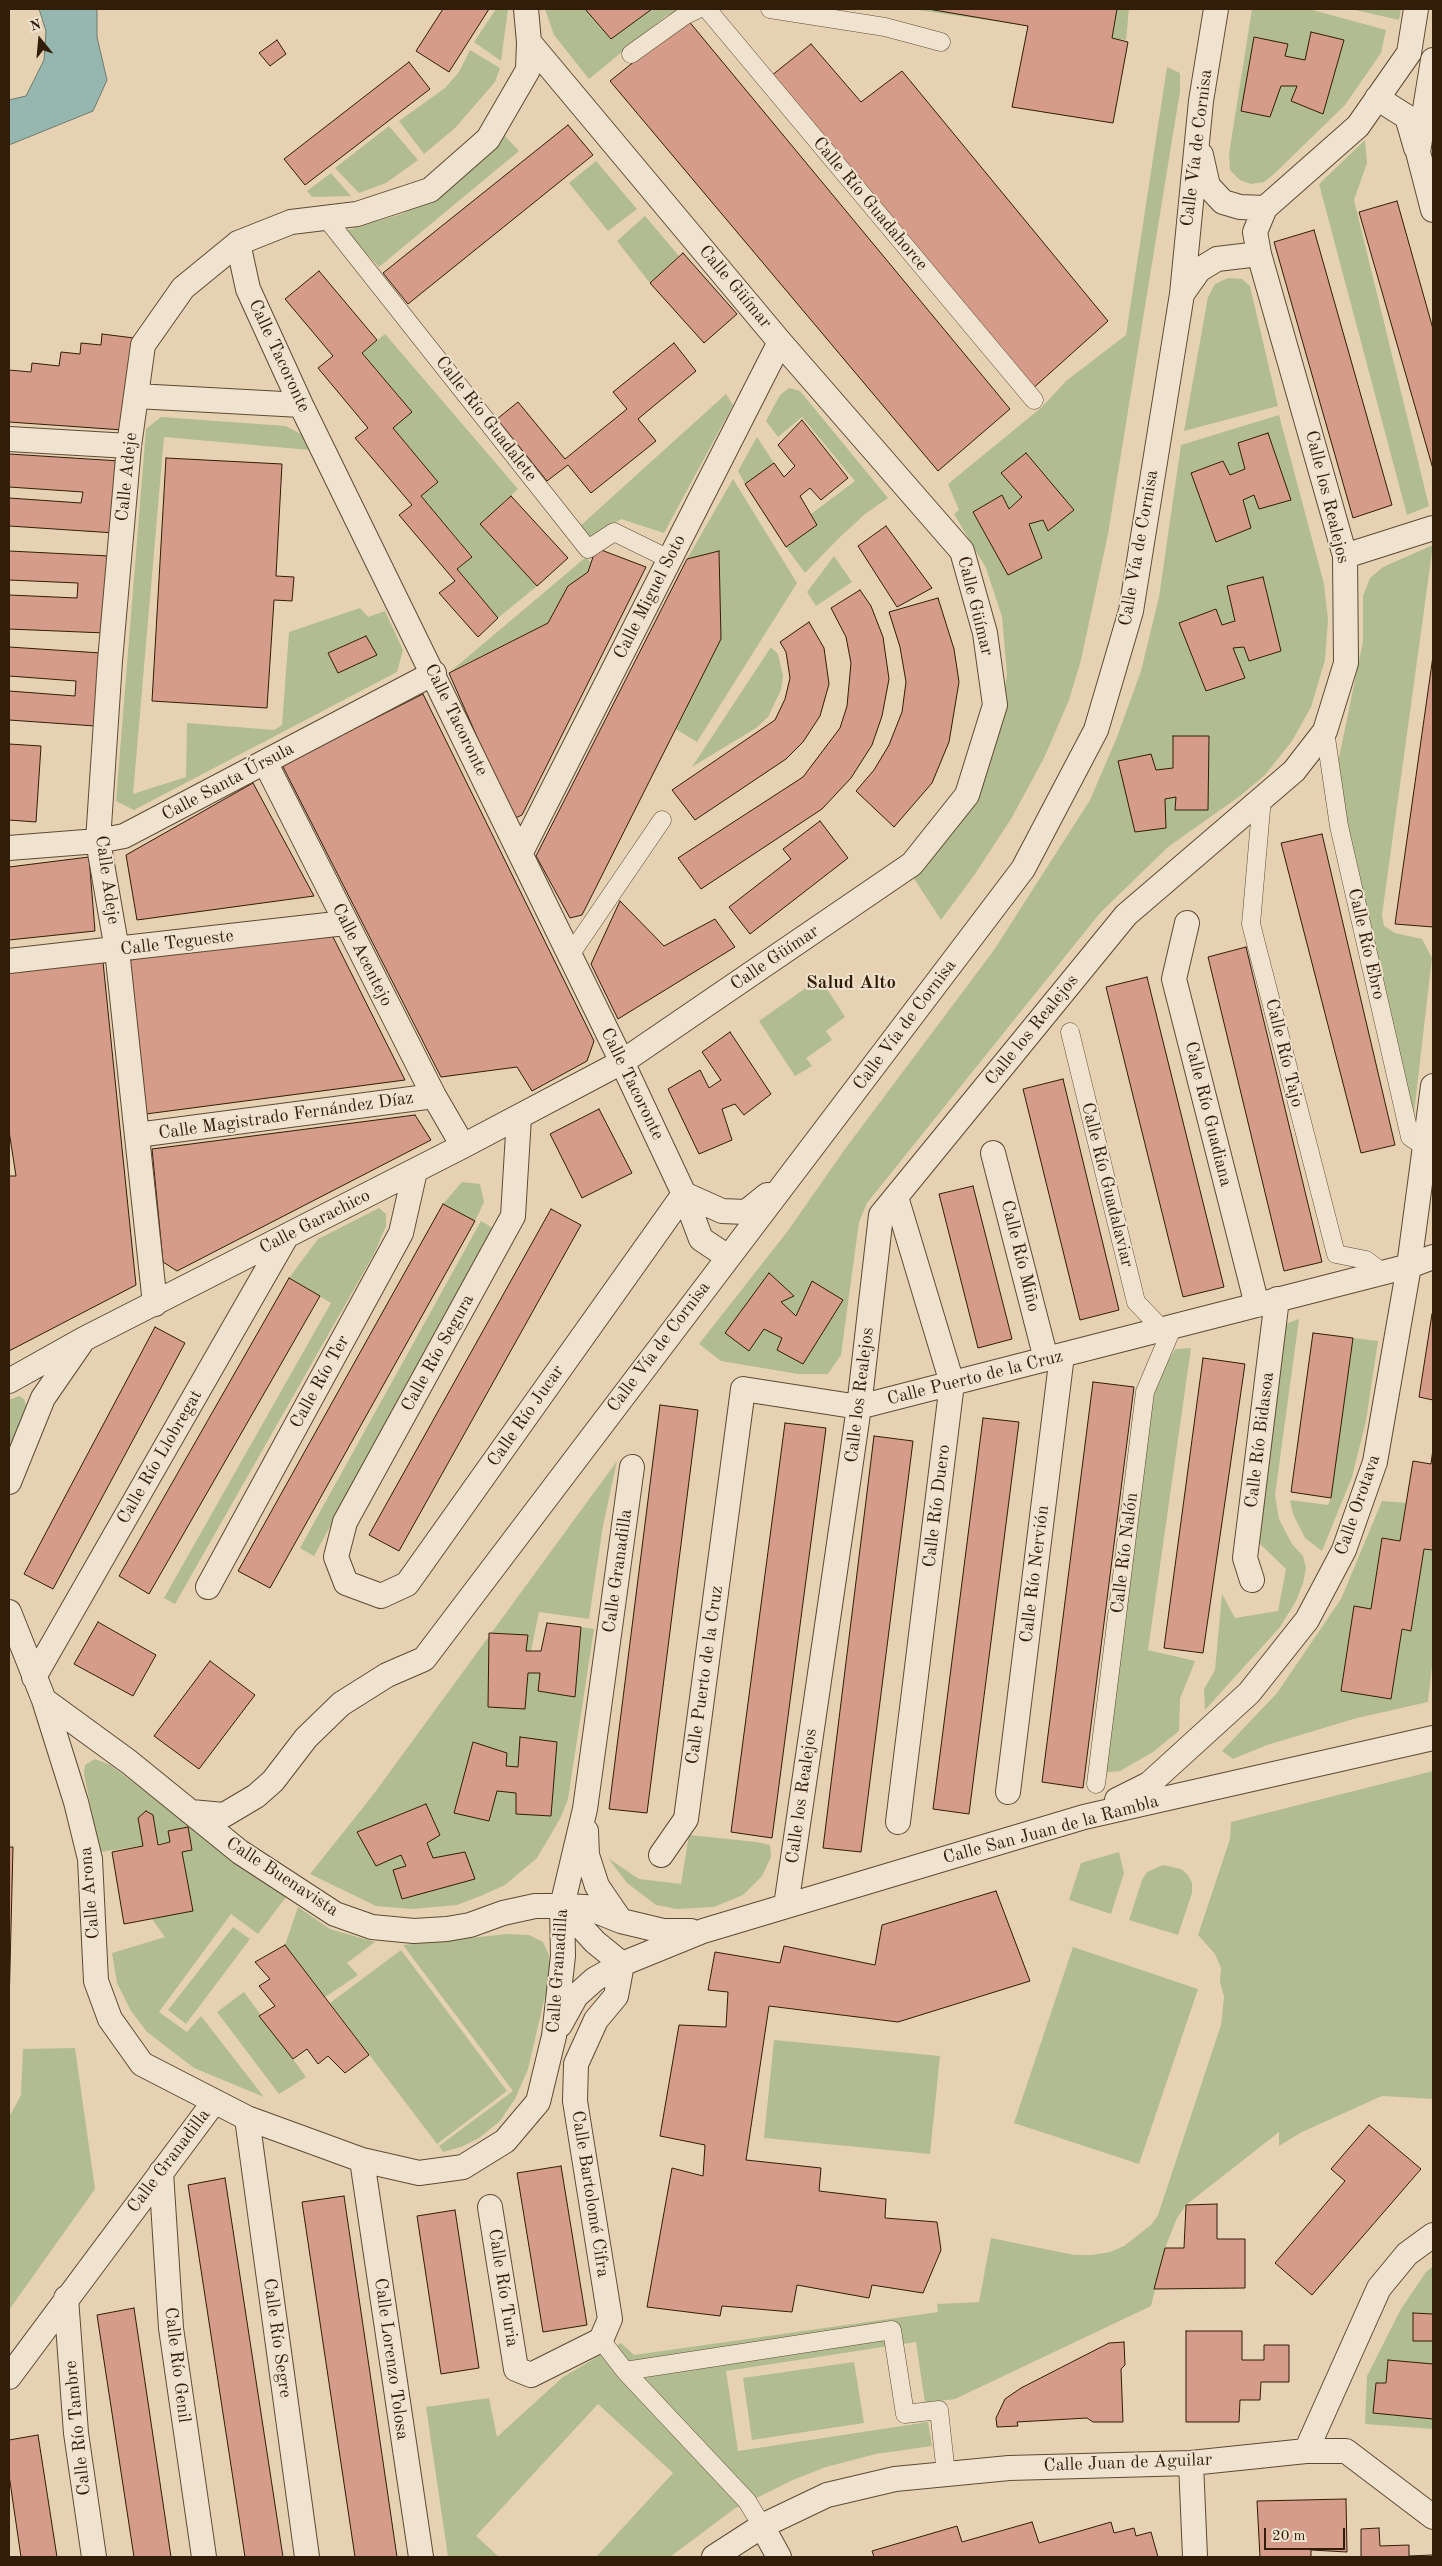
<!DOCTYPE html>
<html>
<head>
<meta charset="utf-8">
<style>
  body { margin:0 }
  #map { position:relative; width:1442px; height:2566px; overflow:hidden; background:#e6d2b3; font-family:"Old Standard TT",serif }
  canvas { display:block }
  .frame { position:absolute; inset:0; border:10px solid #311d08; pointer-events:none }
  .north { position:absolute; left:15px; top:15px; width:50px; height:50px; -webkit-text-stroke:4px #efe2ce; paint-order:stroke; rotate:343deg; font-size:14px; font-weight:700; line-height:20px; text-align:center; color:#311d08 }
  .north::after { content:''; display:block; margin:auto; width:18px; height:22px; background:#311d08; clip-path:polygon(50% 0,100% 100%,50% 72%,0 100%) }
  .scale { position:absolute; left:1264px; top:2528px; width:81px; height:22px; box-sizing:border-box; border:2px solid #311d08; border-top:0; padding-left:6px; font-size:15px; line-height:18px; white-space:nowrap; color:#311d08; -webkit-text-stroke:4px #efe2ce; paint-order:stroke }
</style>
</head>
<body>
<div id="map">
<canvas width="1442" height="2566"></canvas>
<div class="frame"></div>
<div class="north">N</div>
<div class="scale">20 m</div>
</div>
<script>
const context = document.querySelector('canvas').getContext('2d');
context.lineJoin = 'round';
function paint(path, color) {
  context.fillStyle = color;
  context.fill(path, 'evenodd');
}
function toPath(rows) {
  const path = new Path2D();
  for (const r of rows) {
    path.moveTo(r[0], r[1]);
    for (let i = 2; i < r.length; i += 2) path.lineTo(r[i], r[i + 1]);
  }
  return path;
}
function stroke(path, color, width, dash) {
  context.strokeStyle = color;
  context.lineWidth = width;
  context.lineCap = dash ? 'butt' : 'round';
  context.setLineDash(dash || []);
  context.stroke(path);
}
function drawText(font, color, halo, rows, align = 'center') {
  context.font = font + ' "Old Standard TT",serif';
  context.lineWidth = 4;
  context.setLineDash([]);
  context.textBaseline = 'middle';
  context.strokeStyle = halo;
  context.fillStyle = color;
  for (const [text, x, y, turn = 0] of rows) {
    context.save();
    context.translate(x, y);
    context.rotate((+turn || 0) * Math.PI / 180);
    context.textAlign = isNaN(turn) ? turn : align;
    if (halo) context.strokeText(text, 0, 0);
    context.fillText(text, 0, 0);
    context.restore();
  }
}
const green = toPath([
  [496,9,508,9,501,61,474,42],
  [545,9,683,9,666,16,589,79,554,35],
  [911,9,1129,9,1126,40],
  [1252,9,1309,9,1386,30,1381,53,1345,105,1273,175,1264,182,1251,184,1240,180,1230,170,1229,154],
  [1351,9,1401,9,1399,20],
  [470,50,500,68,495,82,455,128,424,154,399,121,445,88,459,72],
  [1167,67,1180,73,1180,91,1108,534,1081,660,1069,700,1044,758,1011,819,975,874,941,920,913,877,940,845,1000,723,1007,674,1002,617,986,568,954,514,959,510,948,484,1042,407,1066,381,1126,335],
  [389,126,418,160,386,183,359,193,335,168],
  [504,135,519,151,379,267,345,231,401,214,436,197],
  [1365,140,1367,163,1354,200,1429,506,1407,515,1319,184],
  [596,161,637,209,608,231,569,183],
  [331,173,351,196,312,197,307,191],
  [645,216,679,256,650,283,617,241],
  [1228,278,1242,279,1250,286,1278,406,1184,431,1208,297,1215,284],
  [385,334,518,489,481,524,537,586,498,618,457,569,472,556,421,496,438,482,393,428,412,412,362,353],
  [789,388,800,391,888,498,865,514,839,538,805,573,786,547,817,525,811,514,855,481,802,417,778,437,766,421,780,395],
  [726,394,733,405,664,533,621,519,590,539,580,526],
  [1279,415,1324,584,1328,620,1325,660,1311,707,1292,741,1265,775,1240,796,1168,847,1100,913,867,1203,859,1222,841,1355,828,1374,798,1374,721,1361,699,1344,787,1232,845,1149,994,950,1090,800,1117,737,1141,671,1159,597,1181,445],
  [161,417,286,426,304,436,310,450,164,437,133,794,186,777,187,723,274,730,282,725,289,632,360,608,368,617,385,611,403,650,397,672,134,810,116,801,146,429],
  [757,437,774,463,745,484,738,471],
  [733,479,797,583,697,742,676,729,721,639,719,551,687,559],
  [1433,545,1382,915,1384,926,1395,933,1422,939,1432,958,1414,1113,1406,1118,1333,787,1363,641,1363,596,1370,578,1383,567],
  [834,556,852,582,816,606,807,592],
  [586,557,591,563,588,572,568,586,548,623,451,671],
  [771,647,778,654,783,676,781,690,768,717,756,728,692,767],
  [820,978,845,1017,826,1031,832,1040,806,1058,812,1066,795,1076,759,1021],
  [462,1182,480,1184,484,1202,475,1221,443,1204],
  [379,1208,386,1214,386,1226,374,1254,175,1604,164,1598,331,1303,289,1278,318,1239],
  [481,1221,493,1228,314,1556,300,1548],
  [1299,1319,1275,1495,1279,1519,1292,1544,1303,1556,1306,1568,1303,1583,1296,1601,1280,1627,1205,1710,1204,1689,1215,1670,1222,1594,1235,1618,1278,1611,1286,1569,1259,1543,1254,1526,1285,1324],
  [1353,1338,1378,1341,1366,1421,1352,1477,1322,1551,1305,1538,1293,1514,1290,1500,1328,1505,1331,1498],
  [1191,1348,1148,1650,1195,1661,1180,1699,1179,1731,1153,1752,1120,1771,1102,1773,1150,1393,1175,1349],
  [19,1396,24,1399,27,1409,9,1452,9,1400],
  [617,1461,603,1526,589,1619,539,1612,531,1651,526,1651,528,1635,497,1633,489,1643,525,1708,528,1673,540,1673,539,1691,575,1697,581,1627,594,1629,568,1799,561,1817,537,1858,505,1885,483,1895,457,1905,412,1909,376,1906,310,1874,373,1795],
  [1382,1501,1407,1503,1400,1541,1382,1538,1371,1609,1354,1607,1341,1691,1391,1699,1402,1629,1411,1631,1424,1549,1433,1550,1433,1657,1428,1702,1357,1718,1267,1745,1233,1759,1222,1751,1277,1693,1341,1599],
  [95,1759,110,1765,286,1897,258,1934,231,1914,159,2012,187,2032,201,2016,264,2097,194,2068,147,2032,131,2011,117,1983,112,1953,165,1937,152,1919,193,1911,182,1852,188,1827,168,1831,170,1842,100,1852,84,1774,85,1765],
  [1433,1771,1433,2099,1382,2096,1302,2132,1279,2146,1279,2132,1186,2205,1177,2218,1165,2248,1151,2306,955,2399,925,2403,916,2342,726,2371,738,2451,928,2422,932,2446,876,2454,826,2467,795,2479,734,2509,670,2557,596,2557,673,2473,598,2404,476,2536,499,2557,448,2557,426,2407,489,2398,497,2437,563,2377,621,2343,634,2355,938,2312,937,2304,979,2302,991,2238,1074,2255,1092,2255,1110,2252,1124,2246,1151,2225,1158,2215,1221,2025,1224,1997,1220,1982,1221,1968,1215,1954,1198,1935,1230,1839,1231,1822],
  [689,1835,757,1842,770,1845,771,1857,762,1876,743,1895,714,1907,677,1909,656,1905,627,1883,608,1858,639,1879,681,1884],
  [1119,1852,1124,1873,1111,1914,1069,1900,1081,1863],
  [1163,1865,1181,1869,1188,1875,1192,1883,1192,1893,1178,1935,1129,1920,1142,1880,1147,1872],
  [298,1907,330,1929,375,1942,347,1963,358,1975,325,1997,285,1945],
  [233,1927,250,1939,186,2024,168,2010],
  [507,1934,529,1935,543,1942,549,1955,551,1971,528,2069,515,2099,500,2121,479,2138,461,2147,443,2152,439,2146,513,2091,403,1945],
  [1073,1947,1198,1989,1139,2164,1014,2123],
  [401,1950,507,2091,437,2144,330,2003],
  [244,1992,306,2077,279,2094,217,2012],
  [774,2040,940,2056,930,2154,764,2138],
  [75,2048,95,2189,9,2310,9,2117,21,2095,23,2049],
  [1433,2266,1433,2429,1365,2424,1367,2376,1401,2309,1426,2272],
  [854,2362,864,2423,752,2440,743,2378]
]);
const water = toPath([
  [39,9,97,9,97,37,107,80,93,111,9,145,9,100,26,96,44,60,46,31,39,9]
]);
const building = toPath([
  [443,9,489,9,449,72,416,51,443,9],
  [585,9,652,9,611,39,585,9],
  [928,9,1117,9,1112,38,1128,42,1113,123,1012,107,1028,26,928,9],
  [687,19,1010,409,938,471,610,81,687,19],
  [1311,32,1344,40,1323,114,1291,101,1297,86,1281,86,1270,117,1241,111,1254,37,1288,44,1285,56,1305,60,1311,32],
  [277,40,286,54,270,66,259,53,277,40],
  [811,44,861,102,902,71,1108,321,1031,390,771,76,811,44],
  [409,62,430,89,305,185,284,159,409,62],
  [568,125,593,155,408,304,383,273,568,125],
  [1397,201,1433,329,1433,469,1359,212,1397,201],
  [1314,230,1392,505,1353,518,1274,242,1314,230],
  [683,253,737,314,704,343,650,283,683,253],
  [319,271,377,340,362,353,412,412,393,428,438,482,421,496,472,557,457,569,498,618,478,637,439,593,455,581,399,515,412,505,355,438,368,428,318,368,333,356,285,299,319,271],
  [102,334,134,338,123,430,9,422,9,370,31,372,32,363,59,366,61,352,80,354,81,343,101,345,102,334],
  [674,343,696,371,638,419,656,441,591,493,568,465,547,481,497,419,518,402,565,459,627,409,613,392,674,343],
  [802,420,848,478,821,500,810,488,800,496,817,525,786,547,745,484,774,463,784,477,795,466,778,445,802,420],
  [1268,433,1291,500,1259,509,1254,495,1243,500,1251,528,1216,542,1191,473,1223,461,1230,475,1245,469,1238,443,1268,433],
  [1026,453,1074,510,1048,531,1043,520,1029,524,1042,558,1008,575,973,512,1002,495,1009,509,1022,497,1001,473,1026,453],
  [9,454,120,461,115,533,9,526,9,498,81,503,83,492,9,487,9,454],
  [166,458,282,464,276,576,294,577,292,601,274,600,267,708,152,701,166,458],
  [511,496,568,558,537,586,480,524,511,496],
  [886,526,932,588,897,607,858,546,886,526],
  [596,548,646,567,522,815,513,819,449,673,548,623,568,586,588,572,596,548],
  [9,551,109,556,105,633,9,629,9,595,77,598,78,583,9,580,9,551],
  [719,551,721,639,582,915,570,918,536,856,687,559,719,551],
  [1263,577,1281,651,1249,661,1244,647,1233,648,1245,678,1206,691,1179,623,1216,609,1222,625,1235,621,1227,586,1263,577],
  [860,590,871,606,883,637,889,679,882,716,872,745,851,778,822,809,701,889,678,858,803,777,840,728,847,706,851,663,846,637,831,608,860,590],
  [938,598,954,649,959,682,949,742,932,783,894,827,856,791,874,770,889,745,902,712,906,682,900,647,889,612,938,598],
  [809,622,824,648,829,684,820,716,803,742,786,759,695,820,672,790,775,720,785,699,790,678,786,652,780,642,809,622],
  [366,636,377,655,338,673,328,653,366,636],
  [9,647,101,653,95,726,9,720,9,691,75,696,76,681,9,676,9,647],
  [1433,656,1433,927,1395,924,1433,656],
  [423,694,594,1041,587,1061,532,1091,517,1067,441,1077,282,765,423,694],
  [1173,736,1209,736,1208,810,1175,810,1176,797,1165,799,1166,828,1135,832,1118,761,1151,754,1156,770,1173,768,1173,736],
  [9,744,41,746,36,822,9,820,9,744],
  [253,783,314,896,137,920,126,855,253,783],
  [820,821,848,858,750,934,729,907,791,859,783,849,820,821],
  [1322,834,1395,1145,1361,1153,1281,843,1322,834],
  [89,857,95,931,9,940,9,867,89,857],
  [620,901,664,946,715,919,735,947,618,1019,591,964,620,901],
  [332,935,405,1080,146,1114,128,964,139,952,332,935],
  [1246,947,1322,1262,1284,1271,1208,957,1246,947],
  [103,962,136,1285,9,1351,9,1176,16,1176,9,1131,9,972,103,962],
  [1147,977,1224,1287,1183,1297,1106,987,1147,977],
  [730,1032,771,1094,744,1115,735,1104,722,1109,732,1140,699,1154,668,1089,700,1070,709,1088,721,1080,702,1052,730,1032],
  [1063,1079,1119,1310,1080,1320,1023,1089,1063,1079],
  [599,1109,632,1173,582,1198,550,1134,599,1109],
  [415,1115,431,1140,177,1271,163,1262,152,1149,415,1115],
  [973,1186,1012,1339,978,1348,939,1194,973,1186],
  [443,1204,475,1221,270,1588,238,1571,443,1204],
  [551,1209,581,1225,399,1551,369,1535,551,1209],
  [769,1273,794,1296,781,1302,796,1316,812,1281,843,1300,803,1364,777,1350,782,1338,764,1329,749,1351,725,1333,769,1273],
  [289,1278,320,1296,149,1594,119,1576,289,1278],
  [1432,1314,1433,1314,1433,1400,1419,1397,1432,1314],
  [155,1327,185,1343,53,1589,24,1574,155,1327],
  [1313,1333,1353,1338,1331,1498,1291,1492,1313,1333],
  [1203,1358,1245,1364,1203,1653,1164,1648,1203,1358],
  [1093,1382,1134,1387,1083,1788,1042,1782,1093,1382],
  [660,1405,698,1410,647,1813,609,1809,660,1405],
  [983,1418,1019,1422,969,1814,933,1809,983,1418],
  [785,1423,826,1428,772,1838,731,1832,785,1423],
  [874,1436,913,1441,861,1852,823,1848,874,1436],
  [1433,1449,1433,1550,1424,1549,1411,1631,1402,1629,1391,1699,1341,1691,1354,1606,1371,1609,1382,1538,1400,1541,1413,1461,1431,1464,1433,1449],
  [98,1622,156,1655,133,1696,74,1664,98,1622],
  [547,1623,581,1627,575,1697,538,1691,540,1673,528,1673,525,1709,488,1707,489,1633,528,1635,526,1651,541,1651,547,1623],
  [210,1661,255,1695,199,1769,154,1736,210,1661],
  [520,1737,557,1742,551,1816,516,1814,516,1793,497,1791,489,1821,454,1813,473,1742,507,1753,506,1766,518,1767,520,1737],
  [426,1804,440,1835,427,1843,433,1858,465,1852,475,1879,402,1899,393,1870,406,1866,401,1855,376,1866,357,1832,426,1804],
  [146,1811,153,1815,158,1845,170,1842,168,1831,188,1827,192,1850,182,1852,193,1911,124,1924,112,1852,143,1846,138,1818,146,1811],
  [9,1847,13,1847,9,2008,9,1847],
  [996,1891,1030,1981,898,2022,769,2006,746,2160,821,2168,819,2191,886,2199,885,2218,937,2222,941,2250,923,2293,872,2285,869,2298,797,2285,792,2312,722,2306,720,2316,647,2307,672,2168,703,2176,705,2145,660,2136,679,2025,726,2027,728,1992,708,1990,715,1952,780,1963,784,1946,875,1965,882,1925,996,1891],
  [285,1945,369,2055,345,2073,328,2056,318,2064,307,2049,293,2059,259,2016,275,2006,259,1986,270,1979,255,1962,285,1945],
  [1369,2125,1421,2169,1312,2295,1275,2263,1345,2181,1331,2169,1369,2125],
  [561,2166,587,2325,543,2332,517,2173,561,2166],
  [225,2178,283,2557,245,2557,188,2185,225,2178],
  [344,2196,397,2557,355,2557,302,2202,344,2196],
  [1217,2204,1217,2239,1245,2239,1245,2288,1154,2289,1165,2248,1184,2248,1186,2205,1217,2204],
  [455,2210,479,2368,441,2374,417,2216,455,2210],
  [134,2308,171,2557,134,2557,97,2315,134,2308],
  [1413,2313,1433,2314,1433,2341,1413,2341,1413,2313],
  [1186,2331,1242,2331,1242,2360,1264,2360,1264,2345,1289,2345,1289,2382,1261,2382,1260,2400,1240,2400,1239,2422,1186,2422,1186,2331],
  [1124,2342,1125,2365,1121,2369,1123,2422,1093,2422,1087,2418,1017,2422,1018,2426,997,2427,996,2418,1005,2399,1021,2388,1109,2343,1124,2342],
  [1388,2360,1433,2364,1433,2419,1373,2413,1376,2383,1386,2383,1388,2360],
  [38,2435,57,2557,21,2557,9,2475,9,2440,38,2435],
  [1346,2499,1347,2552,1311,2550,1311,2557,1260,2557,1257,2501,1346,2499],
  [1032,2522,1039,2543,1111,2522,1114,2533,1134,2528,1136,2536,1151,2532,1158,2557,874,2557,872,2551,957,2526,962,2542,1032,2522],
  [1379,2528,1380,2546,1409,2545,1409,2556,1433,2555,1433,2557,1361,2557,1361,2529,1379,2528]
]);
const pedestrian = toPath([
  [707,9,1034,400],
  [770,9,885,27,941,42],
  [631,54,684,16,698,9],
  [326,218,588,549,614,532,669,559],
  [1325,731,1339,826,1410,1137,1425,1147],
  [1262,798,1251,924,1336,1254,1366,1260,1383,1273],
  [570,955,662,820],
  [1070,1032,1136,1302,1162,1329],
  [1096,1784,1145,1392,1173,1326],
  [601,2340,625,2371,747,2501,762,2526],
  [625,2371,892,2330,905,2414,939,2410,946,2474]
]);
const minor = toPath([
  [1433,60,1418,152,1433,210],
  [1377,98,1407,117,1416,148],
  [1201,155,1208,186,1223,202,1240,207,1265,208],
  [238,243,248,289,301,405,622,1062,684,1194,701,1239,728,1257],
  [1182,294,1199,270,1217,259,1259,254],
  [136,396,301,405],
  [9,439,129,446],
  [1345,556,1433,528],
  [265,762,434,1096,463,1146],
  [9,848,98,841,124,836,434,673],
  [521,852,780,342],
  [1187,923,1174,979,1257,1305],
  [9,961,345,923],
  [519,1117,513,1216,345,1522,336,1557,346,1583,381,1596,407,1584,684,1194],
  [137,1135,434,1096],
  [993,1153,1046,1359],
  [684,1194,722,1211,746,1212,767,1195],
  [896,1197,952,1383,898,1822],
  [155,1304,117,950,98,841,110,661,129,446,143,345,183,288,238,243,291,222,357,214,430,190,488,139,528,70,529,42,526,9],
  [9,1381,84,1339,463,1146,622,1062,912,864,967,795,995,705,985,633,962,551,780,342,529,42],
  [9,1482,43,1398,81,1343],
  [1252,1580,1245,1558,1277,1299],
  [208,1587,401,1233,415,1171],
  [9,1612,44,1700,76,1802,90,1859,96,1981,110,2019,142,2064,247,2118,362,2160,419,2173,463,2167,505,2141,538,2102,554,2036,563,1956,562,1906,585,1809,632,1467],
  [34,1677,286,1237],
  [44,1700,129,1762,240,1852,335,1914,372,1927,414,1931,447,1929,470,1925,503,1913,535,1906,562,1906,586,1907,621,1921,663,1931,691,1931],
  [1008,1792,1062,1355],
  [1117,1800,1149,1784,1249,1693,1307,1620,1344,1550,1375,1462,1409,1266,1433,1086],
  [191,1812,224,1815,256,1796,273,1781,306,1738,341,1704,387,1675,424,1659,1023,869,1096,730,1131,611,1182,294,1201,101,1216,9],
  [586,1831,587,1855,597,1886,621,1921],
  [661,1855,686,1819,743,1389,859,1407,1409,1266,1433,1257],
  [786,1906,859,1407,881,1215,1126,915,1294,771,1325,731,1346,663,1345,556,1259,254,1255,232,1265,208,1358,126,1409,53,1416,9],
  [560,2025,576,1996,595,1979,622,1964,703,1931,1084,1817,1433,1738],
  [247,2118,307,2557],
  [362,2160,421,2557],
  [161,2172,171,2328,204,2557],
  [490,2207,516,2369,531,2375,601,2340,610,2319,575,2101,576,2064,596,2020,616,1996,622,1964,595,1942,562,1906],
  [66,2298,76,2433,94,2557],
  [9,2377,214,2102],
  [1306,2451,1379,2288,1407,2254,1433,2235],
  [1191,2463,1195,2557],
  [762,2526,779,2557],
  [714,2557,762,2526,827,2495,895,2479,1009,2468,1191,2463,1306,2451,1346,2451,1433,2517]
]);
const streetNames = [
  ["Calle Vía de Cornisa",1197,148,-83],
  ["Calle Río Guadahorce",870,204,50],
  ["Calle Güímar",735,287,50],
  ["Calle Tacoronte",279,356,65],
  ["Calle Río Guadalete",486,419,52],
  ["Calle Adeje",127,477,-84],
  ["Calle los Realejos",1327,497,76],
  ["Calle Vía de Cornisa",1139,548,-80],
  ["Calle Miguel Soto",650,597,-63],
  ["Calle Güímar",975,606,76],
  ["Calle Tacoronte",456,720,64],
  ["Calle Santa Úrsula",228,782,-28],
  ["Calle Adeje",107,880,82],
  ["Calle Tegueste",177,943,-7],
  ["Calle Río Ebro",1366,944,77],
  ["Calle Acentejo",362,955,63],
  ["Calle Güímar",775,958,-34],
  ["Calle Vía de Cornisa",905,1025,-53],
  ["Calle los Realejos",1032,1030,-51],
  ["Calle Río Tajo",1284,1053,76],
  ["Calle Tacoronte",632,1084,64],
  ["Calle Río Guadiana",1208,1114,76],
  ["Calle Magistrado Fernández Díaz",286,1116,-8],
  ["Calle Río Guadalaviar",1107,1185,76],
  ["Calle Garachico",315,1222,-27],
  ["Calle Río Miño",1020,1256,76],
  ["Calle Vía de Cornisa",659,1347,-53],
  ["Calle Río Segura",438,1353,-61],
  ["Calle Puerto de la Cruz",975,1378,-14],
  ["Calle Río Ter",320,1382,-61],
  ["Calle los Realejos",860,1395,-83],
  ["Calle Río Jucar",526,1416,-55],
  ["Calle Río Bidasoa",1260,1440,-83],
  ["Calle Río Llobregat",160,1457,-60],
  ["Calle Orotava",1358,1505,-71],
  ["Calle Río Duero",937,1506,-83],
  ["Calle Río Nalón",1125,1553,-83],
  ["Calle Granadilla",618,1571,-82],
  ["Calle Río Nervión",1035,1574,-83],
  ["Calle Puerto de la Cruz",705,1675,-82],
  ["Calle los Realejos",802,1796,-82],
  ["Calle San Juan de la Rambla",1051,1830,-15],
  ["Calle Buenavista",282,1877,33],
  ["Calle Arona",90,1893,-95],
  ["Calle Granadilla",558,1971,-86],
  ["Calle Granadilla",169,2161,-53],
  ["Calle Bartolomé Cifra",590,2194,81],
  ["Calle Río Turia",503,2288,81],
  ["Calle Río Segre",277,2338,82],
  ["Calle Lorenzo Tolosa",391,2359,82],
  ["Calle Río Genil",177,2365,83],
  ["Calle Río Tambre",78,2428,-96],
  ["Calle Juan de Aguilar",1128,2463,-2]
];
const neighbourhoodNames = [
  ["Salud Alto",851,983]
];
paint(green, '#b1bd90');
paint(water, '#96b7af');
stroke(water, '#6e796c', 1);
paint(building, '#d49c89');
stroke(building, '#311d08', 1);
stroke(pedestrian, '#5e4a33', 19);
stroke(minor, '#5e4a33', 26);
stroke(pedestrian, '#efe2ce', 18);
stroke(minor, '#efe2ce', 24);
drawText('18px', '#311d08', '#efe2ce', streetNames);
drawText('bold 19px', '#311d08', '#efe2ce', neighbourhoodNames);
</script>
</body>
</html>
